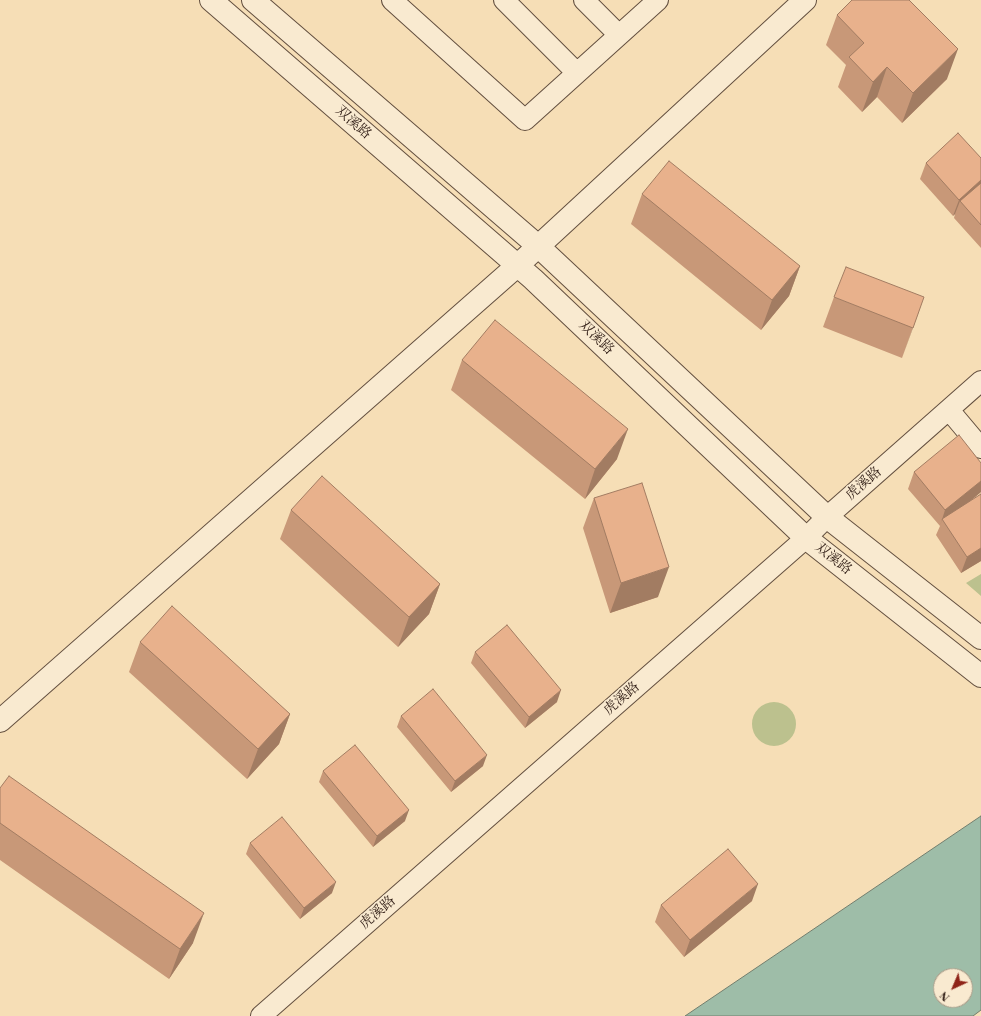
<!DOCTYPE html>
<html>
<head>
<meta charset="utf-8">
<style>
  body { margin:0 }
  #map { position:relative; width:981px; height:1016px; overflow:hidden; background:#f6deb6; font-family:"Libre Bodoni",serif }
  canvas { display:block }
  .north { position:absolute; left:933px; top:968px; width:40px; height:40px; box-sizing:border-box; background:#f9ead0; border:1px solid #a99986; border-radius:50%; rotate:224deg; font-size:11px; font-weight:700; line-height:16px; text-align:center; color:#321f17 }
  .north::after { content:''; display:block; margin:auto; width:14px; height:18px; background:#8f2418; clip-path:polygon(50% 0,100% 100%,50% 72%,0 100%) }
</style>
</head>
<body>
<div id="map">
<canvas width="981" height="1016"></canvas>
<div class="north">N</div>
</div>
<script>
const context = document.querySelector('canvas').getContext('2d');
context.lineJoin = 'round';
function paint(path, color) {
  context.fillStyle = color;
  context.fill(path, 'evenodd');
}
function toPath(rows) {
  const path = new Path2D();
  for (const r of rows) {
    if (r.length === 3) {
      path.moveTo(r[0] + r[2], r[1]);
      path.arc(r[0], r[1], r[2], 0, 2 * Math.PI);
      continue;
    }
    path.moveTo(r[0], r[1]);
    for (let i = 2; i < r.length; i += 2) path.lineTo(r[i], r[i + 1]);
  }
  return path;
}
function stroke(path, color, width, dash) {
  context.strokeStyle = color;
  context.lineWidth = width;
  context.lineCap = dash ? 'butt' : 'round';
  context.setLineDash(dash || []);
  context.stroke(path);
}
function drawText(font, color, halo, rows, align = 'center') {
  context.font = font + ' "Libre Bodoni","Noto Serif SC",serif';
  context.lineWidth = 3;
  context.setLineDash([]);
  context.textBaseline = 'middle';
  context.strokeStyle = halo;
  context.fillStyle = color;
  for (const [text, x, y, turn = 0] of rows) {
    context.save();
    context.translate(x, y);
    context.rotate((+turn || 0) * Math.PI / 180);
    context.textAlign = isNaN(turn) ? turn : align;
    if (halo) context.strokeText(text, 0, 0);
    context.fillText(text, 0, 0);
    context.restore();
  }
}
const green = toPath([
  [981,574,981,596,966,583],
  [774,724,22]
]);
const water = toPath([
  [981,816,981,1010,973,1016,685,1016,981,816],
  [941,976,965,976,965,1000,941,1000,941,976]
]);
const minor = toPath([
  [392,0,525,120,658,0],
  [504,0,577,73],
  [584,0,619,35],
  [949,410,981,448],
  [261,1016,806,538,827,517,981,381]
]);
const tertiary = toPath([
  [211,0,533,279,806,538,981,676],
  [253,0,538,246,827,517,981,638],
  [0,721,518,265,805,0]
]);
const wall = toPath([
  [837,15,947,79,902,123,877,97,862,112,838,87,846,65,826,45],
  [981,158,981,248,954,218,955,214,953,216,920,179,926,163],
  [642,194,800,266,789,296,761,330,631,224],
  [834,297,913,327,902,358,823,327],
  [462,360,617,459,585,499,451,390],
  [981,463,981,492,969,502,981,494,981,561,961,573,936,535,940,526,908,489,914,472],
  [594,498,658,597,610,613,583,528],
  [291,510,440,584,429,614,398,647,280,539],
  [140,642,290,714,279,744,247,779,129,672],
  [475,652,557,702,525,728,471,663],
  [401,716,483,766,451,792,397,727],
  [323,771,405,821,373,847,319,782],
  [0,788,193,943,169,979,0,860],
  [250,843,332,893,300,919,246,854],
  [752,901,684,957,655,922,661,905]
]);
const shadedWall = toPath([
  [958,49,947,79,902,123,913,93],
  [887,67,877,97,862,112,873,82],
  [981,180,981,191,960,201,955,214,953,216,959,200],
  [800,266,789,296,761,330,772,300],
  [924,297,913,327,902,358,913,328],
  [628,429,617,459,585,499,595,469],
  [981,481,981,492,945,522,942,519,940,526,945,510],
  [981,548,981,561,961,573,967,557],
  [669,567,658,597,610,613,621,583],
  [440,584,429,614,398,647,409,617],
  [561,690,557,702,525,728,529,717],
  [290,714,279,744,247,779,258,749],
  [487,755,483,766,451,792,455,781],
  [409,810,405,821,373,847,377,836],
  [336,882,332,893,300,919,304,908],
  [758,884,752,901,684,957,690,940],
  [204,913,193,943,169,979,180,949]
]);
const building = toPath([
  [852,0,909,0,958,49,913,93,887,67,873,82,849,57,864,43,837,15,852,0],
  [958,133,981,158,981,180,959,200,926,163,958,133],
  [669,161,800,266,772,300,642,194,669,161],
  [981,183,981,225,960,201,981,183],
  [846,267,924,297,913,328,834,297,846,267],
  [495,320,628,429,595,469,462,360,495,320],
  [959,435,981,463,981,481,945,510,914,472,959,435],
  [322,476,440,584,409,617,291,510,322,476],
  [642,483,669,567,621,583,594,498,642,483],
  [981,494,981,548,967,557,942,519,981,494],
  [172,606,290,714,258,749,140,642,172,606],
  [507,625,561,690,529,717,475,652,507,625],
  [433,689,487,755,455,781,401,716,433,689],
  [355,745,409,810,377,836,323,771,355,745],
  [9,776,204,913,180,949,0,823,0,788,9,776],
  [282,817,336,882,304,908,250,843,282,817],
  [728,849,758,884,690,940,661,905,728,849]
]);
const streetNames = [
  ["双溪路",353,123,41],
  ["双溪路",596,338,44],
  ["虎溪路",864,484,-41],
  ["双溪路",833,559,38],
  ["虎溪路",622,699,-41],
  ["虎溪路",378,913,-41]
];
paint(green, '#bcc18e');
paint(water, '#9ebda8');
stroke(water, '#737e6e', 1);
stroke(minor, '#634f3f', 22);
stroke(tertiary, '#634f3f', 24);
stroke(minor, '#f9ead0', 20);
stroke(tertiary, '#f9ead0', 22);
paint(wall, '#c89878');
paint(shadedWall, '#a27c62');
paint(building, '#e8b18c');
stroke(building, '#a27c62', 1);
drawText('14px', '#321f17', '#f9ead0', streetNames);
</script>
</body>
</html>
